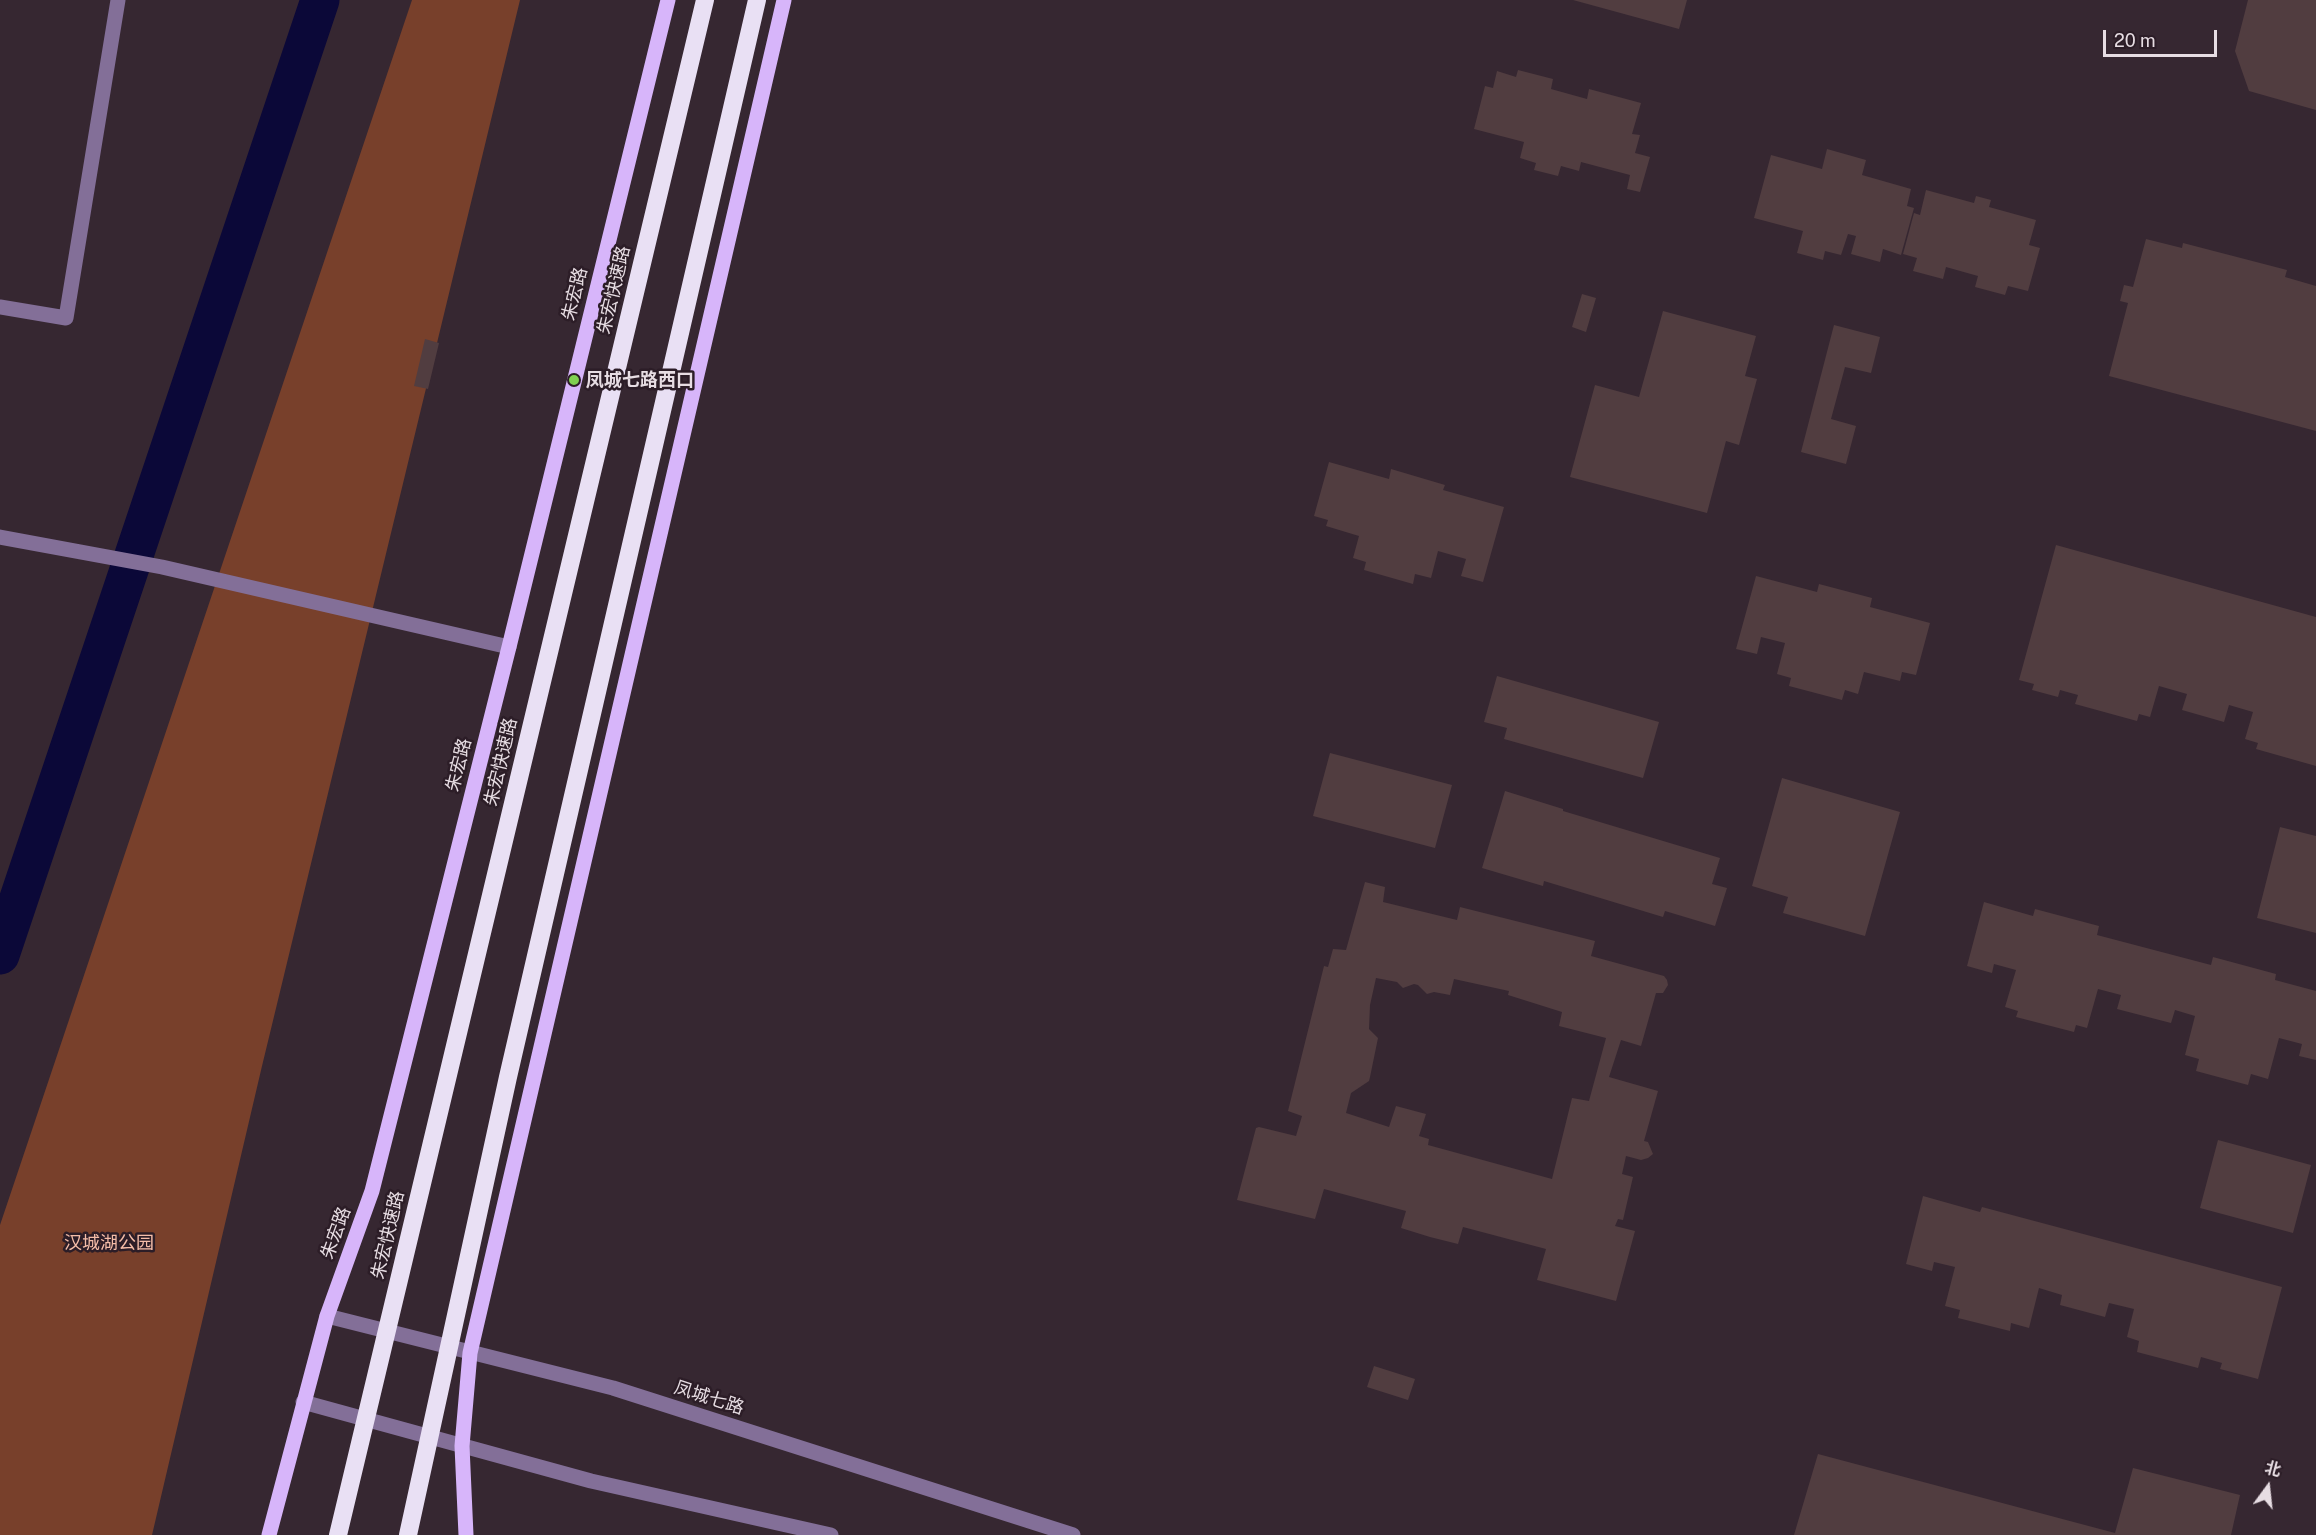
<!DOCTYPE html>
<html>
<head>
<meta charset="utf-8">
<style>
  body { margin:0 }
  #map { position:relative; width:2316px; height:1535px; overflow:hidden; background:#362731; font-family:"Public Sans","Noto Sans SC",sans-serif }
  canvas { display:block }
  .north { position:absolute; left:2238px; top:1457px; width:60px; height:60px; -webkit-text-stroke:4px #2c1d27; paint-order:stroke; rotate:15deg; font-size:16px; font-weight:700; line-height:24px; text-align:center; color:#e7dde3 }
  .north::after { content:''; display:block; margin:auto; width:21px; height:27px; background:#e7dde3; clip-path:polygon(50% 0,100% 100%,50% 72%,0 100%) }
  .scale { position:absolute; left:2103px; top:30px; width:114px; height:27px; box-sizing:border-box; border:3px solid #e7dde3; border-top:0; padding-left:8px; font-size:18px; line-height:21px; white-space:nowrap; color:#e7dde3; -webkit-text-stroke:4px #2c1d27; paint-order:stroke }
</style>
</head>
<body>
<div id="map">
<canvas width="2316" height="1535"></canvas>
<div class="north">北</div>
<div class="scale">20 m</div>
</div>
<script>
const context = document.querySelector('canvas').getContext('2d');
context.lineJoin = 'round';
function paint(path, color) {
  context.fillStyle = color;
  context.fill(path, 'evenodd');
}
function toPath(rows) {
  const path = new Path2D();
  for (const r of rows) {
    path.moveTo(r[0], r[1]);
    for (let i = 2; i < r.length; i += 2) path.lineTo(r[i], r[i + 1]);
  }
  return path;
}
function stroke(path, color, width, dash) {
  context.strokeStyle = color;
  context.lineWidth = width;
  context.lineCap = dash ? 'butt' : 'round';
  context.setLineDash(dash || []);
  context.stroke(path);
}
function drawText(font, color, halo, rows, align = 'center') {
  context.font = font + ' "Public Sans","Noto Sans SC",sans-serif';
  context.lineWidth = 5;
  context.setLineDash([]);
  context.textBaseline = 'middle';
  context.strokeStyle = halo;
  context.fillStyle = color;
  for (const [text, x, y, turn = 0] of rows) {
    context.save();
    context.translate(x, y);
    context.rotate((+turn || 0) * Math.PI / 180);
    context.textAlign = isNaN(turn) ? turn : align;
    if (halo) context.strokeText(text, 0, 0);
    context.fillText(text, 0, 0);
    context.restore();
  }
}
const green = toPath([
  [412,0,520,0,262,1066,152,1535,0,1535,0,1225]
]);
const canal = toPath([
  [0,955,320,0]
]);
const building = toPath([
  [1573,0,1687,0,1679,29],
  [2248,0,2316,0,2316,110,2249,91,2235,51],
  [1518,70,1553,79,1551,89,1587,99,1589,89,1641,103,1632,134,1640,135,1635,153,1650,157,1640,192,1627,189,1630,175,1581,162,1579,171,1561,166,1558,176,1534,170,1536,163,1520,158,1524,142,1474,129,1485,86,1493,88,1497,71,1516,77],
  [1827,149,1866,160,1862,175,1911,189,1907,206,1914,208,1901,255,1883,249,1880,262,1851,254,1856,236,1848,234,1841,255,1825,251,1823,260,1797,253,1803,231,1754,218,1771,155,1822,169],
  [1926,190,1974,203,1976,196,1991,200,1989,207,2036,220,2029,245,2040,248,2028,291,2008,286,2005,295,1975,287,1978,276,1946,267,1943,279,1913,271,1917,258,1903,254,1914,213,1920,215],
  [2146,239,2182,248,2183,243,2287,270,2285,277,2316,286,2316,431,2109,376,2128,303,2120,301,2124,285,2133,287],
  [1582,294,1596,298,1586,332,1572,327],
  [1663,311,1756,336,1745,376,1757,379,1739,445,1726,441,1707,513,1570,477,1595,385,1639,397],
  [1834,325,1880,337,1871,373,1845,367,1831,419,1856,426,1846,464,1801,452],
  [425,339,439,343,428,389,414,386],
  [1329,462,1389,479,1391,469,1445,485,1443,490,1504,507,1483,582,1461,576,1466,559,1438,551,1431,578,1415,574,1413,584,1364,570,1366,562,1353,558,1359,536,1326,526,1328,520,1314,516],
  [2056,545,2316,617,2316,766,2256,749,2258,743,2245,739,2253,712,2229,705,2224,722,2182,710,2187,694,2159,686,2150,717,2139,714,2137,721,2075,704,2078,695,2060,690,2058,697,2032,690,2034,684,2019,680],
  [1756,576,1817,592,1819,584,1872,598,1870,607,1930,623,1916,675,1902,672,1900,681,1864,672,1858,694,1845,690,1842,700,1789,686,1791,678,1777,674,1785,643,1761,637,1757,654,1736,649],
  [1497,676,1659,722,1643,778,1504,739,1507,728,1484,722],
  [1330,753,1452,785,1435,848,1313,816],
  [1782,778,1900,812,1865,936,1783,913,1788,897,1752,886],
  [1505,791,1563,809,1563,811,1720,858,1712,884,1727,888,1715,926,1665,911,1663,917,1544,881,1543,886,1482,868],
  [2280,827,2316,836,2316,933,2257,918],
  [1365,882,1385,887,1383,902,1457,920,1460,907,1595,941,1591,956,1664,976,1667,980,1668,985,1663,993,1656,993,1641,1046,1621,1040,1609,1077,1658,1091,1644,1141,1648,1142,1653,1154,1648,1158,1641,1160,1626,1156,1622,1174,1633,1177,1623,1220,1618,1219,1615,1226,1635,1231,1616,1301,1537,1280,1546,1249,1463,1227,1458,1244,1430,1237,1401,1228,1406,1211,1324,1189,1315,1219,1237,1200,1256,1128,1259,1127,1296,1136,1302,1116,1288,1111,1324,966,1328,967,1333,949,1346,950],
  [1376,978,1397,982,1403,988,1414,984,1418,985,1427,994,1434,992,1450,995,1454,979,1509,991,1508,995,1562,1012,1559,1026,1606,1038,1589,1101,1572,1098,1552,1179,1428,1145,1429,1139,1419,1136,1426,1114,1396,1106,1389,1127,1346,1113,1351,1093,1369,1081,1370,1077,1378,1038,1369,1029,1370,1005],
  [1984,902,2033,916,2035,909,2099,926,2097,935,2211,965,2213,957,2276,974,2275,980,2316,991,2316,1060,2299,1056,2302,1044,2279,1038,2268,1079,2251,1074,2248,1085,2196,1071,2199,1059,2185,1055,2195,1016,2175,1010,2171,1023,2117,1009,2121,995,2098,989,2087,1028,2076,1025,2074,1032,2016,1017,2018,1011,2005,1007,2016,970,1994,964,1992,973,1967,966],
  [2218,1140,2311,1165,2293,1233,2200,1208],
  [1923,1196,1980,1212,1982,1207,2282,1287,2258,1379,2220,1369,2222,1363,2201,1357,2198,1368,2137,1352,2139,1341,2127,1337,2134,1309,2109,1303,2105,1317,2060,1305,2062,1295,2039,1288,2029,1328,2011,1323,2010,1331,1958,1318,1960,1310,1945,1306,1955,1267,1934,1262,1932,1271,1906,1264],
  [1374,1366,1415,1379,1408,1400,1367,1387],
  [1818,1454,2115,1533,2133,1468,2240,1495,2231,1535,1794,1535]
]);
const minor = toPath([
  [0,307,66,318,118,0],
  [0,537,162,567,509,647],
  [327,1316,613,1388,1073,1535],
  [303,1402,591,1481,831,1535]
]);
const major = toPath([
  [269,1535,327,1316,372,1191,509,647,668,0],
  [466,1535,462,1446,470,1353,784,0]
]);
const highwayBridge = toPath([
  [338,1535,705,0],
  [408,1535,508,1077,757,0]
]);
const markers = [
  [574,380,6,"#80d051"]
];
const streetNames = [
  ["朱宏快速路",614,290,-77],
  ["朱宏路",575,294,-76],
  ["朱宏快速路",501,762,-77],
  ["朱宏路",459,765,-76],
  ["朱宏路",336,1233,-70],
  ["朱宏快速路",388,1235,-77],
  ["凤城七路",709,1398,18]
];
const poiNames = [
  ["凤城七路西口",586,380]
];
const parkNames = [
  ["汉城湖公园",109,1243]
];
paint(green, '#78402b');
stroke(canal, '#0b0838', 39);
paint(building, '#513d40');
stroke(minor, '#836f98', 15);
stroke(major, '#d7b5fa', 15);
stroke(highwayBridge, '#e9e0f4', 18);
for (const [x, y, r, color] of markers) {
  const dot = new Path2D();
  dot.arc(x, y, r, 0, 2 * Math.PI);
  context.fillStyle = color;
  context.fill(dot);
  stroke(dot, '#2c1d27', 2);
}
drawText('18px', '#e7dde3', '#2c1d27', streetNames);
drawText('bold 18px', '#e7dde3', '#2c1d27', poiNames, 'left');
drawText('18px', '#f5bda8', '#2c1d27', parkNames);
</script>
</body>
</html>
